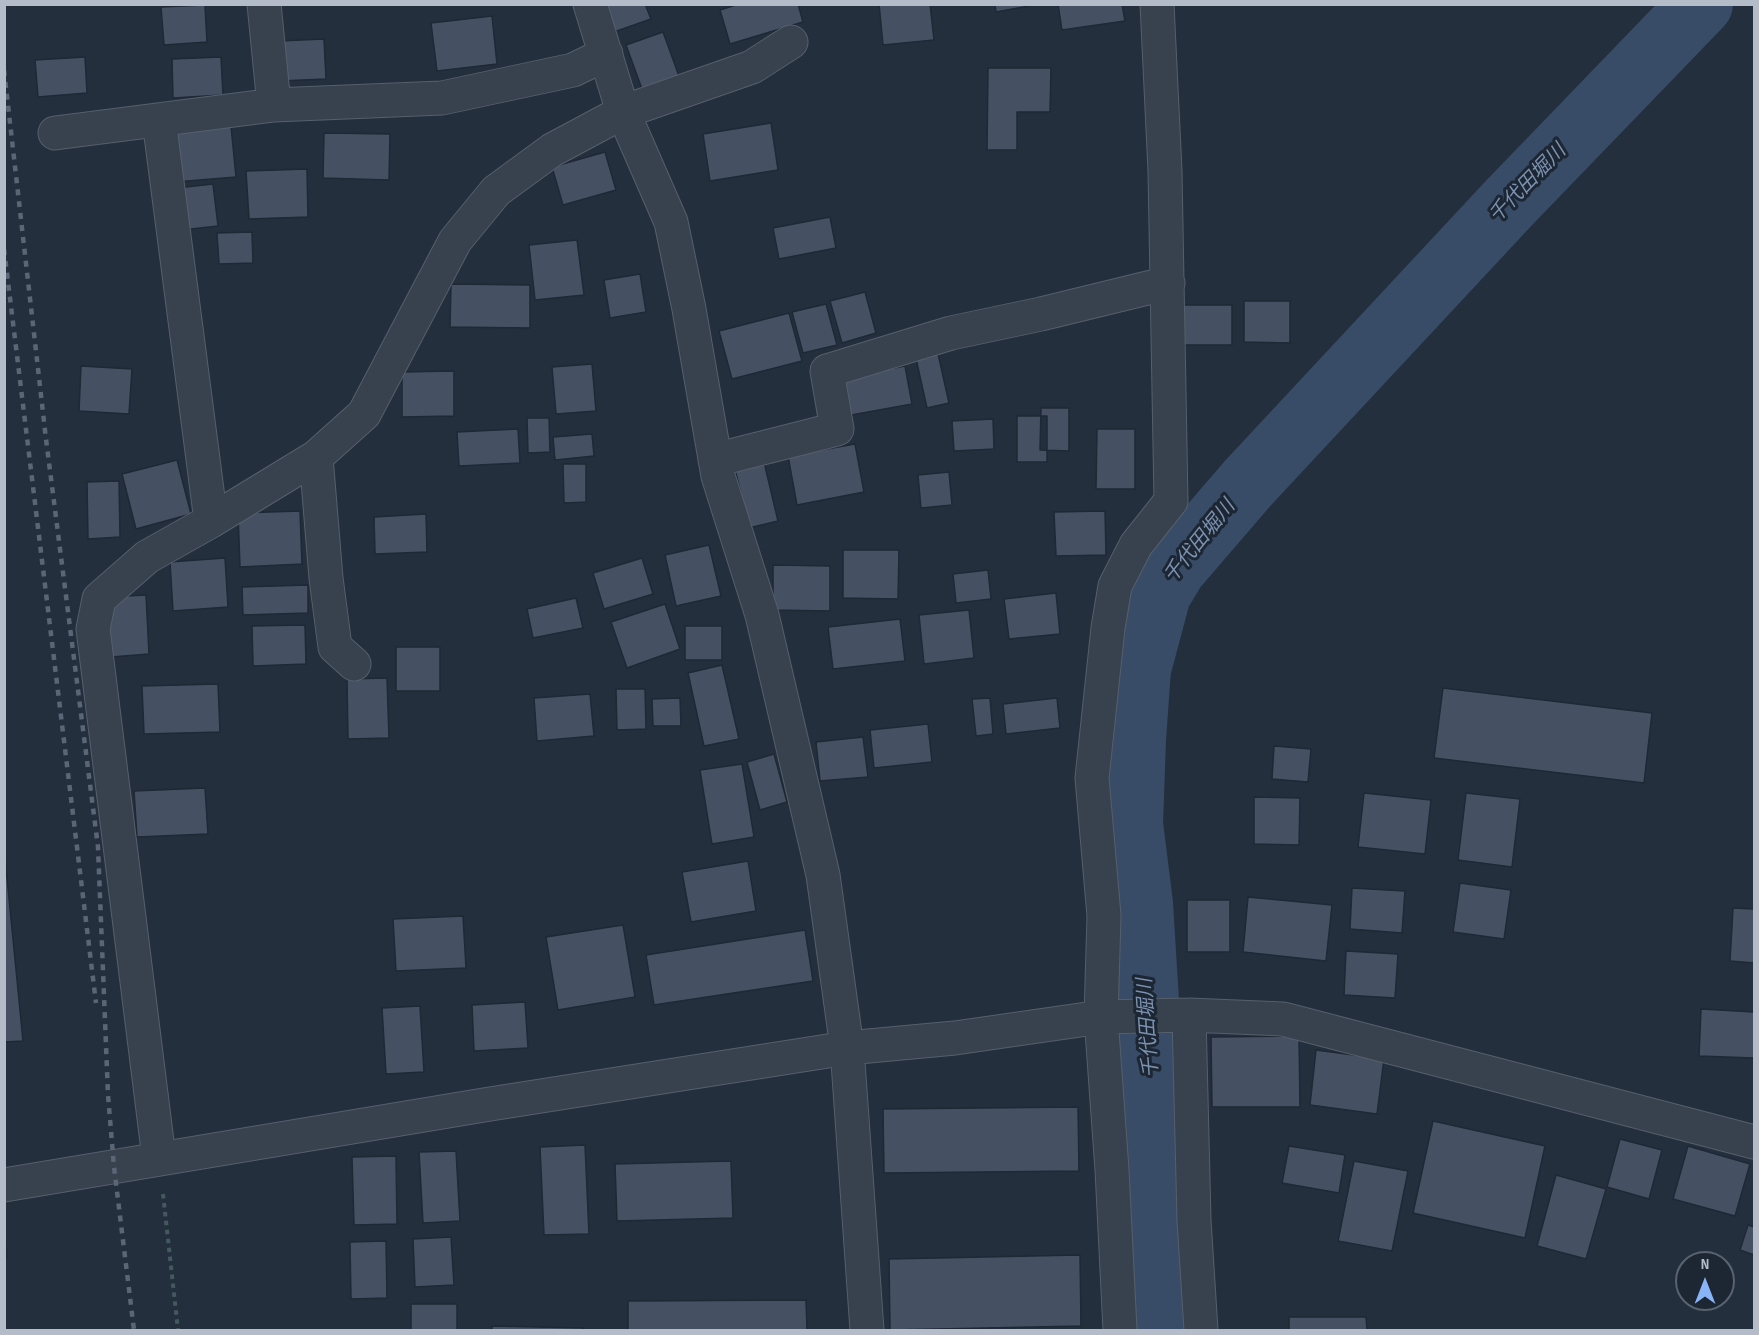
<!DOCTYPE html>
<html>
<head>
<meta charset="utf-8">
<style>
  body { margin:0 }
  #map { position:relative; width:1759px; height:1335px; overflow:hidden; background:#242f3e; font-family:"Sofia Sans Condensed",sans-serif }
  canvas { display:block }
  .frame { position:absolute; inset:0; border:6px solid #b4bcc9; pointer-events:none }
  .north { position:absolute; left:1675px; top:1251px; width:60px; height:60px; box-sizing:border-box; background:#1d2633; border:2px solid #59626f; border-radius:50%; rotate:0deg; font-size:16px; font-weight:700; line-height:24px; text-align:center; color:#b4bcc9 }
  .north::after { content:''; display:block; margin:auto; width:21px; height:27px; background:#8ab4f8; clip-path:polygon(50% 0,100% 100%,50% 72%,0 100%) }
</style>
</head>
<body>
<div id="map">
<canvas width="1759" height="1335"></canvas>
<div class="frame"></div>
<div class="north">N</div>
</div>
<script>
const context = document.querySelector('canvas').getContext('2d');
context.lineJoin = 'round';
function toPath(rows) {
  const path = new Path2D();
  for (const r of rows) {
    path.moveTo(r[0], r[1]);
    for (let i = 2; i < r.length; i += 2) path.lineTo(r[i], r[i + 1]);
  }
  return path;
}
function stroke(path, color, width, dash) {
  context.strokeStyle = color;
  context.lineWidth = width;
  context.lineCap = dash ? 'butt' : 'round';
  context.setLineDash(dash || []);
  context.stroke(path);
}
function paint(path, color) {
  context.fillStyle = color;
  context.fill(path, 'evenodd');
}
function drawText(font, color, halo, rows, align = 'center') {
  context.font = font + ' "Sofia Sans Condensed","Noto Sans JP",sans-serif';
  context.lineWidth = 6;
  context.setLineDash([]);
  context.textBaseline = 'middle';
  context.strokeStyle = halo;
  context.fillStyle = color;
  for (const [text, x, y, turn = 0] of rows) {
    context.save();
    context.translate(x, y);
    context.rotate((+turn || 0) * Math.PI / 180);
    context.textAlign = isNaN(turn) ? turn : align;
    if (halo) context.strokeText(text, 0, 0);
    context.fillText(text, 0, 0);
    context.restore();
  }
}
const river = toPath([
  [1163,1330,1161,1228,1141,904,1131,824,1134,739,1139,669,1159,594,1174,569,1248,483,1508,204,1701,4]
]);
const building = toPath([
  [604,4,645,4,651,19,614,32,604,4],
  [739,4,798,4,803,22,730,44,720,10,739,4],
  [879,4,930,4,934,40,883,45,879,4],
  [995,4,1040,4,996,12,995,4],
  [1058,4,1122,4,1125,21,1062,30,1058,4],
  [205,5,207,42,164,45,161,7,205,5],
  [492,16,497,64,437,71,431,23,492,16],
  [663,32,679,76,642,89,626,45,663,32],
  [324,39,326,79,280,81,279,41,324,39],
  [85,57,87,93,38,97,35,60,85,57],
  [221,57,223,95,173,98,172,59,221,57],
  [988,68,1051,68,1050,112,1017,112,1017,150,987,150,988,68],
  [771,123,778,170,710,181,703,134,771,123],
  [231,126,236,177,175,182,171,130,231,126],
  [324,133,390,134,389,180,323,178,324,133],
  [605,152,616,190,563,205,552,167,605,152],
  [307,169,308,217,249,219,246,171,307,169],
  [213,184,218,226,182,230,177,188,213,184],
  [830,217,836,248,779,259,773,228,830,217],
  [252,232,253,263,219,264,217,233,252,232],
  [577,240,584,295,535,300,529,245,577,240],
  [640,274,646,312,610,318,604,280,640,274],
  [451,284,530,285,530,328,450,327,451,284],
  [865,292,876,333,842,343,830,301,865,292],
  [1244,301,1290,301,1290,343,1244,342,1244,301],
  [826,304,837,345,803,353,792,312,826,304],
  [1179,305,1232,305,1232,345,1179,345,1179,305],
  [789,313,802,361,732,379,719,331,789,313],
  [937,349,949,403,927,408,915,354,937,349],
  [592,364,596,411,556,414,552,367,592,364],
  [81,366,132,369,129,414,79,411,81,366],
  [905,366,912,404,846,416,839,378,905,366],
  [454,371,454,416,402,417,402,372,454,371],
  [1041,408,1069,408,1069,451,1040,450,1041,408],
  [1017,416,1047,416,1047,462,1017,462,1017,416],
  [527,418,549,418,550,452,528,453,527,418],
  [993,419,994,449,954,451,952,421,993,419],
  [518,429,520,463,459,466,457,432,518,429],
  [1097,429,1135,429,1135,489,1096,489,1097,429],
  [592,434,594,456,555,460,553,437,592,434],
  [855,444,864,492,797,505,788,456,855,444],
  [177,460,191,514,136,529,122,474,177,460],
  [764,462,778,521,749,528,735,469,764,462],
  [563,464,586,464,586,502,564,503,563,464],
  [949,472,952,505,921,508,918,475,949,472],
  [119,481,120,537,88,539,87,482,119,481],
  [300,511,302,564,240,567,238,513,300,511],
  [1105,511,1106,555,1056,556,1054,512,1105,511],
  [426,514,427,552,375,554,374,517,426,514],
  [709,545,721,596,676,606,665,555,709,545],
  [843,550,899,550,898,599,843,598,843,550],
  [225,558,228,607,173,611,170,562,225,558],
  [642,558,653,594,604,609,593,573,642,558],
  [773,565,830,566,830,611,773,610,773,565],
  [988,570,991,599,956,603,953,574,988,570],
  [308,585,308,613,243,615,242,587,308,585],
  [1056,593,1060,634,1009,639,1004,599,1056,593],
  [146,595,149,654,111,657,107,597,146,595],
  [576,598,583,628,533,638,527,609,576,598],
  [665,604,680,649,627,668,611,622,665,604],
  [969,610,974,658,924,664,919,615,969,610],
  [900,619,905,661,833,669,828,627,900,619],
  [305,625,306,664,253,666,252,626,305,625],
  [685,626,722,626,722,660,685,660,685,626],
  [396,647,440,647,440,691,396,691,396,647],
  [722,665,739,739,704,746,688,673,722,665],
  [387,678,389,738,348,739,347,679,387,678],
  [218,684,220,732,144,734,142,686,218,684],
  [1443,688,1652,713,1644,783,1434,758,1443,688],
  [616,689,645,689,646,729,617,730,616,689],
  [590,694,594,736,537,741,534,698,590,694],
  [680,698,681,726,653,726,652,699,680,698],
  [990,698,993,734,976,736,972,699,990,698],
  [1057,698,1060,728,1006,734,1003,704,1057,698],
  [928,724,932,762,874,768,870,730,928,724],
  [863,737,868,777,820,781,816,742,863,737],
  [1274,746,1311,749,1308,782,1272,779,1274,746],
  [774,754,787,802,760,810,747,762,774,754],
  [742,764,754,837,712,844,700,770,742,764],
  [205,788,208,834,137,837,134,791,205,788],
  [1364,793,1431,800,1425,854,1358,847,1364,793],
  [1466,793,1520,799,1512,867,1458,860,1466,793],
  [1254,797,1300,798,1299,845,1254,844,1254,797],
  [4,847,23,1041,4,1042,4,847],
  [748,861,756,911,691,922,682,872,748,861],
  [1460,883,1511,890,1504,939,1453,932,1460,883],
  [1352,888,1405,891,1402,933,1350,929,1352,888],
  [1248,897,1332,905,1326,961,1243,952,1248,897],
  [1187,900,1230,900,1230,952,1187,952,1187,900],
  [1733,908,1754,909,1754,963,1730,961,1733,908],
  [463,916,466,968,396,971,393,919,463,916],
  [623,925,635,997,558,1010,546,937,623,925],
  [805,930,813,981,654,1005,646,955,805,930],
  [1346,951,1398,954,1395,998,1344,995,1346,951],
  [525,1002,528,1048,474,1051,472,1005,525,1002],
  [420,1006,424,1072,386,1074,382,1008,420,1006],
  [1701,1009,1754,1012,1754,1058,1699,1056,1701,1009],
  [1299,1036,1300,1107,1212,1107,1211,1037,1299,1036],
  [1316,1050,1384,1059,1377,1114,1310,1105,1316,1050],
  [1078,1107,1079,1171,884,1173,883,1109,1078,1107],
  [1433,1121,1545,1146,1525,1238,1413,1213,1433,1121],
  [1620,1139,1662,1150,1649,1199,1607,1187,1620,1139],
  [585,1145,589,1234,544,1235,540,1147,585,1145],
  [1289,1146,1345,1155,1339,1193,1282,1183,1289,1146],
  [1688,1146,1750,1164,1735,1216,1673,1199,1688,1146],
  [456,1151,460,1221,423,1223,419,1152,456,1151],
  [396,1156,397,1224,354,1225,352,1157,396,1156],
  [731,1161,733,1218,617,1221,615,1164,731,1161],
  [1354,1161,1408,1171,1392,1251,1338,1241,1354,1161],
  [1556,1175,1606,1189,1586,1259,1537,1246,1556,1175],
  [4,1223,7,1257,4,1258,4,1223],
  [1748,1225,1754,1227,1754,1255,1740,1250,1748,1225],
  [451,1237,454,1285,415,1287,413,1239,451,1237],
  [386,1241,387,1298,351,1299,350,1242,386,1241],
  [1080,1255,1081,1326,890,1330,889,1259,1080,1255],
  [806,1300,807,1330,628,1330,628,1301,806,1300],
  [411,1304,457,1304,457,1330,411,1330,411,1304],
  [1289,1317,1366,1317,1367,1330,1289,1330,1289,1317],
  [492,1326,583,1328,583,1330,492,1330,492,1326]
]);
const path = toPath([
  [163,1194,178,1330]
]);
const minor = toPath([
  [264,4,274,105],
  [590,4,623,112,671,222,689,309,718,476,762,615,823,875,847,1048,867,1330],
  [159,120,211,521],
  [55,133,274,105,442,98,573,70,606,54],
  [316,457,326,578,335,647,354,664],
  [715,460,837,429,827,371,951,333,1041,314,1168,283],
  [1189,1015,1194,1220,1201,1330],
  [159,1158,93,629,99,599,147,557,211,521,316,457,364,414,455,241,496,191,552,150,623,112,752,67,791,42],
  [4,1185,490,1104,847,1048,955,1038,1101,1017,1189,1015,1283,1019,1754,1142],
  [1120,1330,1112,1170,1101,1017,1104,916,1092,778,1108,628,1115,586,1136,545,1171,501,1165,171,1157,4]
]);
const rail = toPath([
  [4,70,46,439,98,847,108,1095,114,1167,134,1330],
  [4,249,96,1003]
]);
const waterNames = [
  ["千代田堀川",1528,184,-46],
  ["千代田堀川",1200,542,-51],
  ["千代田堀川",1149,1028,-94]
];
stroke(river, '#394c67', 64);
paint(building, '#455162');
stroke(building, '#1f2835', 1.5);
stroke(minor, '#565f6c', 35);
stroke(path, '#44595c', 4, [4.5, 4.5]);
stroke(minor, '#38414e', 33);
stroke(rail, '#5a6575', 4.5, [6, 6]);
drawText('italic 20px', '#7c92b1', '#1d2633', waterNames);
</script>
</body>
</html>
